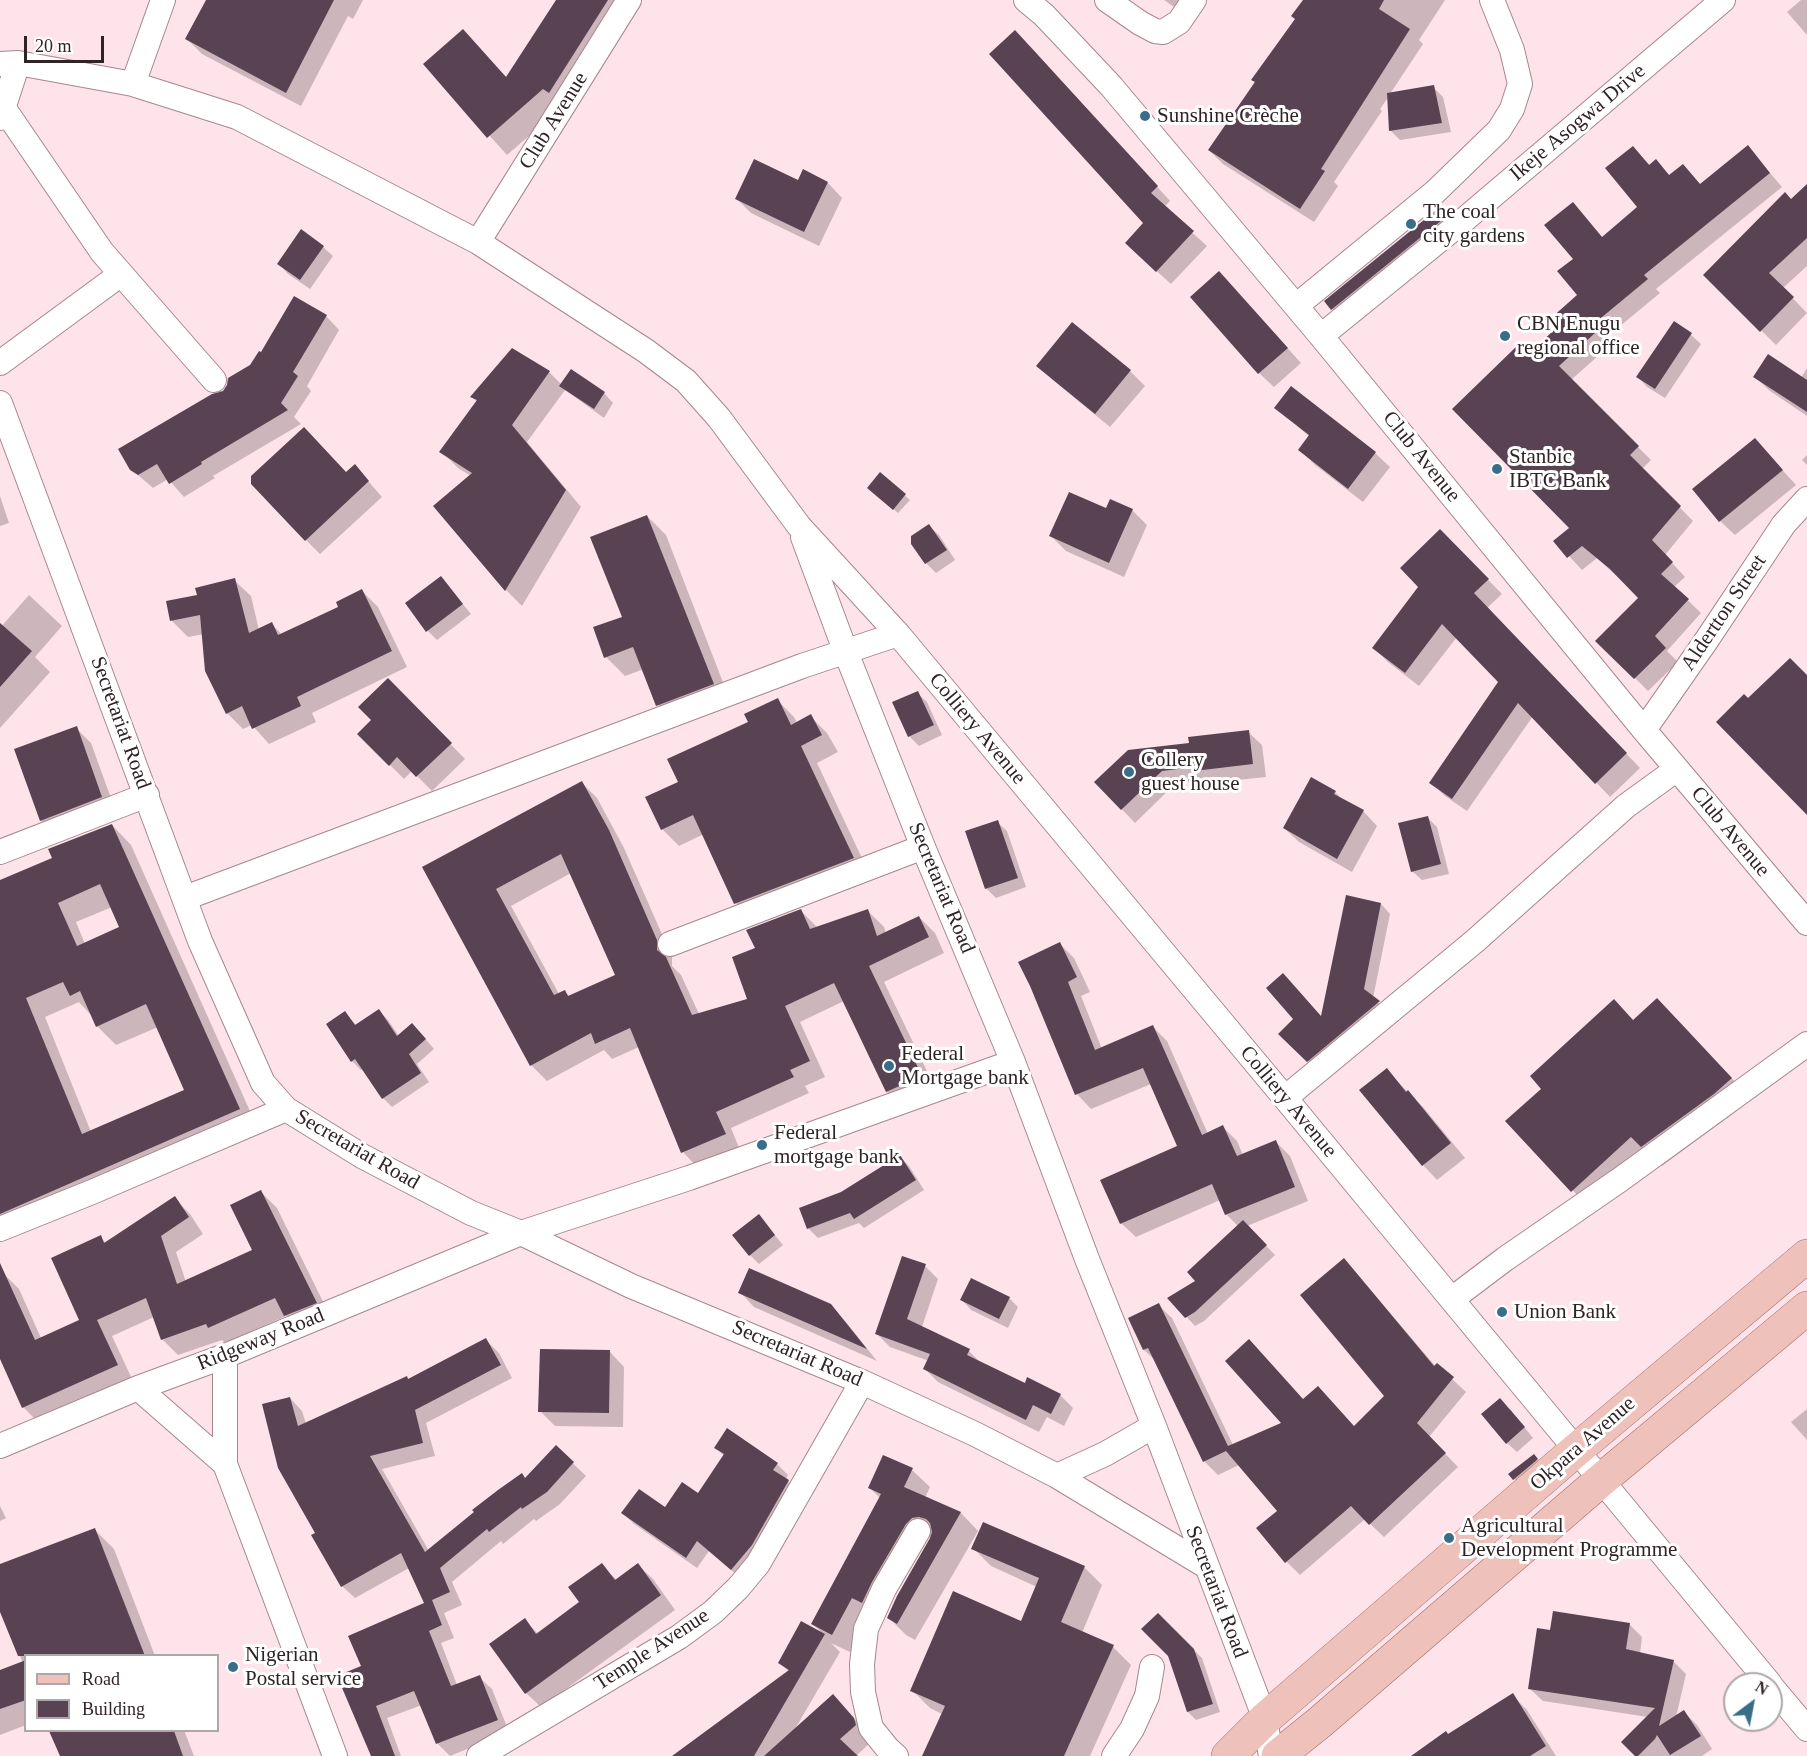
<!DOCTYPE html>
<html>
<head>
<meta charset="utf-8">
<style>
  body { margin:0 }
  #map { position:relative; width:1807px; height:1756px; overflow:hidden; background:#ffe3ea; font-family:Georgia,serif }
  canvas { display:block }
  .legend { position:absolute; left:24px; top:1654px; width:195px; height:78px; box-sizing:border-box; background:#fff; border:2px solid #aca7a8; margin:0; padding:8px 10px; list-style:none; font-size:18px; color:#302326 }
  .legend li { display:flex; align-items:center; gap:12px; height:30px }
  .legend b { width:30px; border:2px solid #aca7a8 }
  .north { position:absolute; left:1723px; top:1672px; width:60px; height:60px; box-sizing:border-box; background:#fff; border:2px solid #aca7a8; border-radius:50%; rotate:32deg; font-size:16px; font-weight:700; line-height:24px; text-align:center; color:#302326 }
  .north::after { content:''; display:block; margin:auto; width:21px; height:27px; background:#386e8a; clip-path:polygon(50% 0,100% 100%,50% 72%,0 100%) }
  .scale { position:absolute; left:24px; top:36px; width:80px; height:27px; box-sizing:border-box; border:3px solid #302326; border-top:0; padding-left:8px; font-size:18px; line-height:21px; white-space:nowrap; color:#302326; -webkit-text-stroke:4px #fff; paint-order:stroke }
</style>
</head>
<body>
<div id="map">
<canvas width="1807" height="1756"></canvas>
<ul class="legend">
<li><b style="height:8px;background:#eec1bb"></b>Road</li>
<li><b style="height:16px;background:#594353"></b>Building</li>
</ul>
<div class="north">N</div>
<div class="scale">20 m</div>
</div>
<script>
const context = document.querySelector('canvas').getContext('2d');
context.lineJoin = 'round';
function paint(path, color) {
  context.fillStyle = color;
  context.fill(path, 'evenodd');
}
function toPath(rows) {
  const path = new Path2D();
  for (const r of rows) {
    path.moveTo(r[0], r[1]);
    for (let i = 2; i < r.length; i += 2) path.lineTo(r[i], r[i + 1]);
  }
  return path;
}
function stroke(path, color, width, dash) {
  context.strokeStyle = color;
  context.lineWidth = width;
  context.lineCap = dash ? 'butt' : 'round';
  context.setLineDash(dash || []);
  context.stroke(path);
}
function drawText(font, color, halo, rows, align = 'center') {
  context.font = font + ' Georgia,serif';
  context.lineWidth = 6;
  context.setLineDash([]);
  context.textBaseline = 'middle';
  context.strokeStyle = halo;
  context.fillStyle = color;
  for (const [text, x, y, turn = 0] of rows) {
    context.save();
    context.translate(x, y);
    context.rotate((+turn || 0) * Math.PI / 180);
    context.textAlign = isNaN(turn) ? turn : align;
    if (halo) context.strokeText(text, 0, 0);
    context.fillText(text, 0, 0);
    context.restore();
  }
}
const shadow = toPath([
  [208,0,363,0,353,19,348,16,301,106,202,54,187,39],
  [558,0,639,0,562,107,507,155,425,64,463,31,507,78],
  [1164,0,1202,0,1189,17],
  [1305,0,1445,0,1419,40,1423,44,1390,94,1433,87,1443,97,1451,132,1400,140,1390,130,1389,96,1380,109,1382,111,1334,182,1338,186,1314,222,1223,164,1209,150,1297,19],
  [1801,0,1807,0,1807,35,1787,12],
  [1029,45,1170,201,1164,207,1207,246,1171,284,1140,256,1145,223],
  [1748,147,1782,187,1656,289,1660,293,1602,341,1608,347,1571,380,1651,460,1642,469,1693,521,1665,555,1685,577,1674,587,1701,613,1667,651,1678,662,1648,691,1598,641,1640,598,1597,558,1582,570,1555,541,1572,528,1529,356,1559,327,1579,296,1575,259,1573,204,1603,238,1639,208,1633,148,1650,165,1656,161,1670,176,1683,166,1701,185],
  [803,171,828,183,842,198,819,246,751,213,737,199,799,182],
  [1807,186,1807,266,1783,288,1807,313,1776,345,1705,275],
  [1435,213,1449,227,1346,323,1332,309],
  [323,247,333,256,310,289,288,274,279,264],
  [1233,288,1301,363,1274,387,1259,373],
  [326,316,339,330,307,386,311,391,294,417,301,424,213,476,215,478,184,497,168,479,153,488,131,469,224,392,261,354],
  [1674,323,1691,335,1701,344,1665,398,1647,387,1638,377],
  [1038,366,1130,371,1145,386,1110,427,1053,380],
  [1807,368,1807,416,1770,391,1755,377,1801,378],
  [549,372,562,385,604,393,613,403,604,418,565,390,527,442,581,507,522,606,506,590,435,506,471,476,458,468,441,451,477,402,472,397],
  [1292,388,1375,453,1390,467,1363,502,1315,465,1300,450,1310,437,1276,408],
  [1755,440,1796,485,1735,535,1720,521],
  [1807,455,1807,465,1802,460],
  [355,466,382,497,320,554,306,540],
  [880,474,910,500,898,513,873,492],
  [0,496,9,523,0,526],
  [1111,501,1132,510,1147,525,1124,577,1066,551,1051,536,1107,510],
  [647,516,666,535,731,703,677,724,658,705,644,669,625,676,606,657,624,617],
  [929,526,939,535,955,560,936,573,926,563,913,544],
  [1440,531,1502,594,1487,608,1640,768,1610,797,1533,716,1467,811,1445,796,1431,782,1500,682,1457,637,1419,686,1388,662,1374,648,1420,587],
  [441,578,471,614,437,640,428,631],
  [234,580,251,596,259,630,272,624,282,635,340,608,362,591,378,607,407,667,312,713,316,722,269,744,252,725,243,729,227,713,204,634,188,637,172,621,168,602,199,596],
  [29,595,62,626,35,657,50,672,0,728,0,628],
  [388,680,465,759,432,791,412,771,404,779,359,734,373,720],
  [917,693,927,702,942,735,919,746,909,736,894,703],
  [777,700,794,717,797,723,810,716,827,733,838,752,817,763,870,875,753,920,736,903,704,834,679,846,662,829,680,782],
  [76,728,91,743,116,812,56,835,41,821],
  [1248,732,1262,745,1266,777,1209,783,1206,780,1175,784,1135,823,1096,782,1191,744],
  [581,782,597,798,624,848,672,957,672,966,681,975,699,1014,749,1000,757,949,801,911,817,927,868,911,884,927,886,933,919,917,935,933,944,953,884,982,937,1092,903,1107,887,1092,844,1001,800,1022,825,1077,805,1086,809,1093,731,1128,740,1150,698,1168,683,1152,639,1047,612,1059,604,1050,547,1081,531,1065,424,867],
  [571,873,617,976,570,997,565,992,559,994,511,906],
  [1335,792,1344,801,1363,811,1377,826,1352,872,1299,842,1284,828],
  [1428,818,1437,827,1449,874,1422,880,1412,871],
  [997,822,1007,831,1026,887,996,898,986,888],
  [112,825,131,845,258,1129,0,1241,0,895,54,859],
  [112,907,121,928,85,944,76,922],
  [79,1002,90,1014,92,1013,97,1026,116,1045,158,1027,186,1090,91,1132,45,1017],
  [1381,904,1390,914,1373,998,1388,1012,1317,1070,1280,1034,1295,1019,1322,1018],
  [1060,944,1074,958,1090,992,1081,996,1102,1049,1153,1027,1167,1041,1208,1134,1223,1127,1237,1141,1243,1155,1276,1142,1290,1156,1308,1201,1247,1226,1275,1255,1204,1321,1195,1326,1169,1298,1198,1281,1238,1226,1226,1214,1220,1200,1136,1237,1121,1223,1179,1147,1151,1084,1091,1109,1077,1094,1032,985],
  [379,1011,388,1020,399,1036,421,1034,434,1049,417,1064,429,1082,392,1107,383,1098,363,1069,361,1070,352,1061,345,1013,357,1026],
  [1677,1019,1750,1098,1734,1113,1662,1166,1652,1156,1592,1211,1508,1121,1634,1021],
  [1386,1070,1423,1107,1465,1158,1437,1180,1423,1165],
  [900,1157,909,1166,924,1190,864,1228,859,1223,818,1238,809,1229,801,1209,841,1194],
  [261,1192,277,1208,331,1318,301,1331,286,1316,225,1343,222,1340,178,1355,162,1339,154,1317,112,1336,133,1381,39,1423,23,1407,0,1355,0,1274,3,1273,19,1289,41,1338,81,1321,100,1237,106,1243,174,1198,190,1214,203,1234,176,1252,186,1282,254,1251],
  [759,1216,783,1245,759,1264,750,1255],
  [925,1266,938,1279,922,1327,969,1351,982,1364,1025,1385,1060,1395,1073,1408,1064,1426,1047,1417,1039,1432,938,1382,925,1369,929,1361,890,1347,877,1334],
  [1357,1274,1436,1367,1437,1365,1466,1392,1429,1437,1458,1467,1384,1537,1365,1519,1300,1575,1287,1562,1279,1511,1239,1465,1218,1475,1204,1461,1156,1361,1144,1350,1130,1319,1158,1305,1172,1318,1233,1445,1284,1424,1304,1401,1355,1428,1387,1396],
  [740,1292,830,1306,845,1321,877,1361,754,1307],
  [1009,1298,1018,1307,1008,1328,971,1310,962,1300],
  [486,1340,499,1353,512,1378,426,1423,435,1456,382,1469,429,1551,526,1480,556,1447,586,1476,560,1504,536,1521,534,1519,503,1544,501,1541,452,1582,462,1605,444,1613,454,1638,441,1643,457,1685,479,1677,492,1689,509,1732,450,1756,437,1743,422,1705,387,1718,401,1756,372,1756,363,1667,426,1604,409,1568,355,1598,342,1586,317,1534,290,1398,302,1411,306,1424,409,1380],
  [610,1352,624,1367,623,1427,555,1426,540,1411],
  [1510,1409,1533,1438,1517,1452,1507,1443],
  [1807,1409,1807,1440,1791,1422],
  [716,1447,777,1464,788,1475,786,1479,800,1493,743,1580,709,1551,697,1568,634,1524,623,1513,666,1509,698,1495,724,1456],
  [1534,1456,1541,1464,1518,1483,1514,1479],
  [912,1470,930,1487,925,1498,961,1513,978,1531,915,1640,906,1635,888,1617,933,1535,923,1542,870,1614,850,1652,831,1643,840,1652,795,1729,833,1696,870,1735,871,1742,856,1756,673,1756,789,1672,780,1663,822,1633,813,1624,880,1498,870,1488],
  [0,1506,6,1518,0,1521],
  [95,1530,114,1549,155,1656,26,1656,26,1725,0,1735,0,1672,23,1663,0,1609,0,1566],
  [973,1548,1084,1567,1102,1585,1082,1633,1113,1647,1131,1665,1090,1756,927,1756,942,1714,930,1708,912,1690,1022,1623,1037,1587,991,1566],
  [601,1565,617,1580,638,1565,653,1579,675,1610,541,1707,526,1693,525,1620,538,1634,581,1603],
  [1158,1615,1202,1658,1220,1712,1196,1720,1188,1712],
  [1629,1624,1642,1637,1640,1654,1673,1661,1686,1674,1676,1717,1684,1712,1697,1725,1712,1749,1702,1756,1638,1756,1648,1717,1543,1701,1530,1689,1551,1631],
  [1512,1695,1527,1710,1556,1756,1413,1756],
  [51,1730,184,1730,194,1756,62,1756]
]);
const building = toPath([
  [206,0,334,0,286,93,185,39],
  [556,0,608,0,549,93,543,89,487,138,423,64,463,29,506,77],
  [1303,0,1384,0,1379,9,1410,29,1321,169,1325,171,1300,209,1208,150,1255,82,1251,80,1295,19,1291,16],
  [1015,30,1158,186,1151,193,1194,231,1156,272,1125,243,1143,223,989,54],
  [1434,85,1442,123,1389,131,1387,93],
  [1748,145,1770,173,1644,275,1648,279,1590,327,1595,333,1559,366,1639,446,1630,455,1681,506,1652,540,1673,562,1661,574,1689,599,1655,636,1666,648,1634,679,1595,641,1638,598,1610,569,1582,546,1567,558,1553,541,1569,528,1452,409,1519,344,1529,354,1557,327,1550,319,1577,295,1557,271,1573,259,1544,225,1573,202,1602,237,1637,207,1605,168,1633,146,1649,165,1656,159,1669,175,1683,164,1700,184],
  [754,159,798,180,803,169,828,182,804,232,735,199],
  [1807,184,1807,238,1769,273,1794,297,1760,332,1703,275,1785,192,1791,199],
  [1435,211,1442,220,1331,310,1324,301],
  [301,229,324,246,300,280,277,264],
  [1219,271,1288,348,1258,374,1190,297],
  [294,296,327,315,293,372,298,376,281,403,288,410,201,462,202,464,169,484,157,464,138,475,130,470,118,449,212,394,223,391,227,385,228,378,250,365,259,351,261,352],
  [1674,321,1692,333,1655,389,1636,377],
  [1072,322,1131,370,1095,414,1036,366],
  [512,348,550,371,512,425,566,490,505,591,433,506,472,473,439,452,477,400,470,397],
  [1768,354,1807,380,1807,412,1753,377],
  [571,369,605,392,594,409,559,386],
  [1291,386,1376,452,1348,489,1298,450,1309,435,1274,408],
  [304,427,346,472,355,464,369,481,305,541,251,484,251,476],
  [1755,438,1783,470,1719,522,1692,489],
  [880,472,906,494,893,510,867,488],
  [1069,492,1106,508,1110,499,1133,509,1109,563,1049,536],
  [647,515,714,684,656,706,633,647,604,658,593,627,622,617,590,537],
  [929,524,947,550,925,564,911,544,911,536],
  [1440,529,1489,579,1474,593,1627,753,1595,784,1518,703,1452,799,1429,783,1498,682,1442,624,1405,673,1372,648,1418,587,1400,568],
  [441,576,463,604,426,632,405,603],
  [235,578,249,633,272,622,278,635,338,607,336,602,362,589,392,651,297,697,301,706,252,729,242,706,226,714,205,671,200,615,170,621,166,601,197,595,195,588],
  [0,623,32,651,0,687],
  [1790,658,1807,675,1807,815,1716,722,1744,694,1748,698],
  [388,678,452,743,416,777,397,757,389,766,357,734,371,720,358,707],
  [918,691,934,725,908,737,892,702],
  [778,698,791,725,811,714,822,735,801,746,854,858,734,904,693,815,661,830,645,797,678,782,667,759,748,722,744,714],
  [77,726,102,797,40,821,14,749],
  [1249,730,1253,764,1194,771,1194,767,1162,771,1121,810,1094,782,1128,750,1189,743,1188,737],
  [1311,777,1336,791,1334,794,1364,810,1337,859,1283,828],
  [582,781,609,830,657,940,657,950,666,957,692,1015,747,999,732,957,755,948,746,930,801,909,810,929,868,909,877,936,919,916,929,937,869,966,922,1076,886,1092,834,983,785,1006,810,1061,790,1070,794,1077,716,1112,726,1134,681,1153,630,1028,595,1044,591,1033,530,1066,422,867],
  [561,854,615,975,568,996,565,990,554,995,496,889],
  [1428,816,1441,864,1411,872,1398,823],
  [998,820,1018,878,985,889,965,831],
  [112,824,240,1109,0,1214,0,880,52,858,48,849],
  [100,884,119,927,77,946,58,903],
  [63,982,70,996,80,991,96,1027,146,1004,184,1090,82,1134,26,998],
  [1346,895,1381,903,1364,989,1380,1001,1307,1062,1278,1034,1293,1019,1266,988,1283,973,1321,1016],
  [1060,942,1077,977,1068,982,1095,1050,1153,1025,1202,1135,1223,1125,1237,1156,1276,1140,1295,1187,1225,1215,1212,1184,1120,1224,1100,1180,1177,1146,1143,1068,1075,1095,1030,986,1018,962],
  [1657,998,1732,1078,1714,1094,1641,1147,1631,1137,1571,1192,1505,1121,1541,1089,1530,1076,1614,999,1633,1020],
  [379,1009,397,1036,412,1023,426,1039,409,1054,421,1073,382,1099,355,1059,351,1062,326,1024,345,1011,355,1025],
  [1387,1068,1406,1092,1408,1090,1451,1143,1422,1166,1359,1090],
  [900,1155,916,1180,854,1219,850,1213,807,1229,799,1208,841,1192],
  [261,1190,317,1303,284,1316,275,1298,208,1328,206,1324,161,1340,146,1298,97,1320,118,1365,22,1408,0,1359,0,1263,35,1340,79,1320,51,1258,101,1235,104,1243,175,1196,189,1217,161,1236,177,1284,252,1250,230,1205],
  [759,1214,775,1235,749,1256,732,1235],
  [1243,1220,1267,1245,1195,1312,1185,1318,1167,1298,1195,1281,1187,1272],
  [902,1256,926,1264,907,1319,970,1349,967,1355,1025,1383,1027,1377,1061,1394,1051,1414,1033,1405,1026,1420,923,1369,930,1354,875,1334],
  [1344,1258,1434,1366,1437,1363,1454,1377,1417,1423,1446,1453,1369,1525,1351,1506,1285,1563,1256,1528,1277,1511,1226,1451,1203,1462,1148,1348,1143,1350,1128,1318,1159,1303,1228,1446,1281,1423,1225,1361,1249,1339,1303,1399,1318,1386,1354,1426,1384,1396,1300,1295],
  [749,1268,831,1304,867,1349,738,1293],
  [971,1278,1010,1297,999,1319,960,1300],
  [486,1338,501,1365,415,1410,423,1443,370,1456,425,1552,474,1512,472,1510,498,1490,522,1473,525,1478,556,1445,574,1462,547,1492,522,1509,521,1507,489,1532,487,1529,440,1568,450,1592,432,1600,442,1625,429,1631,451,1686,480,1675,498,1720,436,1744,414,1691,376,1706,395,1756,371,1756,337,1676,361,1666,348,1636,424,1603,401,1553,341,1587,311,1535,315,1533,278,1468,262,1404,290,1397,298,1426,407,1376,408,1379],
  [540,1349,610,1350,609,1413,538,1412],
  [1500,1398,1525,1427,1506,1444,1481,1414],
  [727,1428,778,1463,773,1470,789,1480,752,1545,731,1570,697,1541,686,1558,621,1513,639,1489,665,1507,682,1482,698,1493,724,1454,714,1448],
  [1534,1454,1538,1459,1513,1480,1508,1474],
  [883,1455,913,1468,904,1487,961,1512,897,1624,887,1618,897,1596,930,1538,932,1532,930,1523,926,1519,919,1517,912,1518,906,1524,872,1582,862,1603,852,1598,832,1635,811,1624,881,1494,868,1488],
  [983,1522,1085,1566,1061,1622,1114,1645,1064,1756,922,1756,945,1706,910,1691,953,1591,1021,1621,1039,1578,971,1549],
  [95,1528,145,1656,18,1656,0,1612,0,1564],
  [602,1563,615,1580,638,1563,661,1595,525,1694,489,1644,525,1618,536,1634,579,1602,568,1587],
  [1553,1611,1630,1623,1626,1649,1674,1660,1659,1726,1684,1710,1701,1736,1670,1755,1657,1735,1655,1739,1638,1756,1635,1756,1621,1742,1655,1708,1528,1689,1537,1628,1550,1630],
  [1158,1613,1194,1649,1213,1704,1187,1712,1168,1656,1141,1629],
  [801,1621,825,1634,754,1756,672,1756,789,1670,778,1663],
  [26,1660,26,1700,0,1709,0,1670],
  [1513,1693,1546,1746,1530,1756,1411,1756,1446,1731,1448,1734],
  [833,1694,854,1718,856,1725,840,1739,858,1756,764,1756],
  [49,1731,174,1731,183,1756,60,1756]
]);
const street = toPath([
  [1026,0,1044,15,1111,86,1321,336,1644,730,1807,923],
  [1107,0,1140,23,1155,31,1163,32,1179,22,1194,0],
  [0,64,18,63,133,84,237,117,478,242,646,351,686,381,719,418,799,526,898,634,1285,1098,1770,1684],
  [133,84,163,0],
  [3,107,102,252,214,380],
  [0,118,18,63],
  [478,242,629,0],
  [1296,306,1435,192,1499,130,1512,109,1520,84,1512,50,1492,0],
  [1321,336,1458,225,1723,0],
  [0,363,121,274],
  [0,403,200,941,263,1083,286,1109,362,1156,471,1213,521,1233,631,1286,862,1382,975,1434,1057,1476,1206,1566],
  [803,537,845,650,923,847,1013,1062,1087,1259,1154,1426,1265,1719,1271,1756],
  [1644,730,1706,641,1784,524,1807,499],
  [0,852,147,795],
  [185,898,802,666,898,634],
  [670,944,923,847],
  [1285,1098,1475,941,1626,806,1677,769],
  [0,1229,92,1192,286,1109],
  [1452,1299,1505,1259,1621,1179,1807,1044],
  [225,1356,225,1464,335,1756],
  [138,1388,225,1464],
  [0,1446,138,1388,225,1356,521,1233,689,1178,1013,1062],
  [1057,1476,1105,1454,1154,1426],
  [1771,1686,1807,1729],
  [479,1756,679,1637,713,1612,738,1588,758,1564,862,1382],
  [896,1756,888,1749,871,1728,863,1692,862,1664,866,1629,884,1589,918,1531],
  [1114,1756,1132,1729,1147,1696,1152,1667]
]);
const primary = toPath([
  [1228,1756,1265,1719,1575,1451,1807,1256],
  [1278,1756,1319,1723,1600,1481,1807,1308]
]);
const markers = [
  [1145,116,6,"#386e8a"],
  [1411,224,6,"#386e8a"],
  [1505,336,6,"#386e8a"],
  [1497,469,6,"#386e8a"],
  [1129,772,6,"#386e8a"],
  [889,1066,6,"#386e8a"],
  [762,1145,6,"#386e8a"],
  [1502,1312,6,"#386e8a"],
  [1449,1538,6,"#386e8a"],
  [233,1667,6,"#386e8a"]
];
const poiNames = [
  ["Sunshine Crèche",1157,116],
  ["The coal",1423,212],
  ["city gardens",1423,236],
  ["CBN Enugu",1517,324],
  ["regional office",1517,348],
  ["Stanbic",1509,457],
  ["IBTC Bank",1509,481],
  ["Collery",1141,760],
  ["guest house",1141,784],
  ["Federal",901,1054],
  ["Mortgage bank",901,1078],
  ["Federal",774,1133],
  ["mortgage bank",774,1157],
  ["Union Bank",1514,1312],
  ["Agricultural",1461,1526],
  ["Development Programme",1461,1550],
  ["Nigerian",245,1655],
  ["Postal service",245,1679]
];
const streetNames = [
  ["Club Avenue",554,121,-58],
  ["Ikeje Asogwa Drive",1578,123,-40],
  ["Club Avenue",1421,457,51],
  ["Aldertton Street",1724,613,-56],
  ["Secretariat Road",120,723,70],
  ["Colliery Avenue",977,729,50],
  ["Club Avenue",1730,832,50],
  ["Secretariat Road",941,888,67],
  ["Colliery Avenue",1288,1102,50],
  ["Secretariat Road",357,1150,30],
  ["Ridgeway Road",261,1340,-22],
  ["Secretariat Road",797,1354,23],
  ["Okpara Avenue",1583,1444,-41],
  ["Secretariat Road",1216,1592,69],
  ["Temple Avenue",652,1650,-33]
];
paint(shadow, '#0003');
paint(building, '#594353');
stroke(street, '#a6878e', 26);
stroke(primary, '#a46e69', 34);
stroke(street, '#fff', 24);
stroke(primary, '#eec1bb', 33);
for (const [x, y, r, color] of markers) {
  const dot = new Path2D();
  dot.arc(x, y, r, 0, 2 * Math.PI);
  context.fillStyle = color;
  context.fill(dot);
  stroke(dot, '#fff', 2);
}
drawText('21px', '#302326', '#fff', poiNames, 'left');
drawText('21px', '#302326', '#fff', streetNames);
</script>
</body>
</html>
